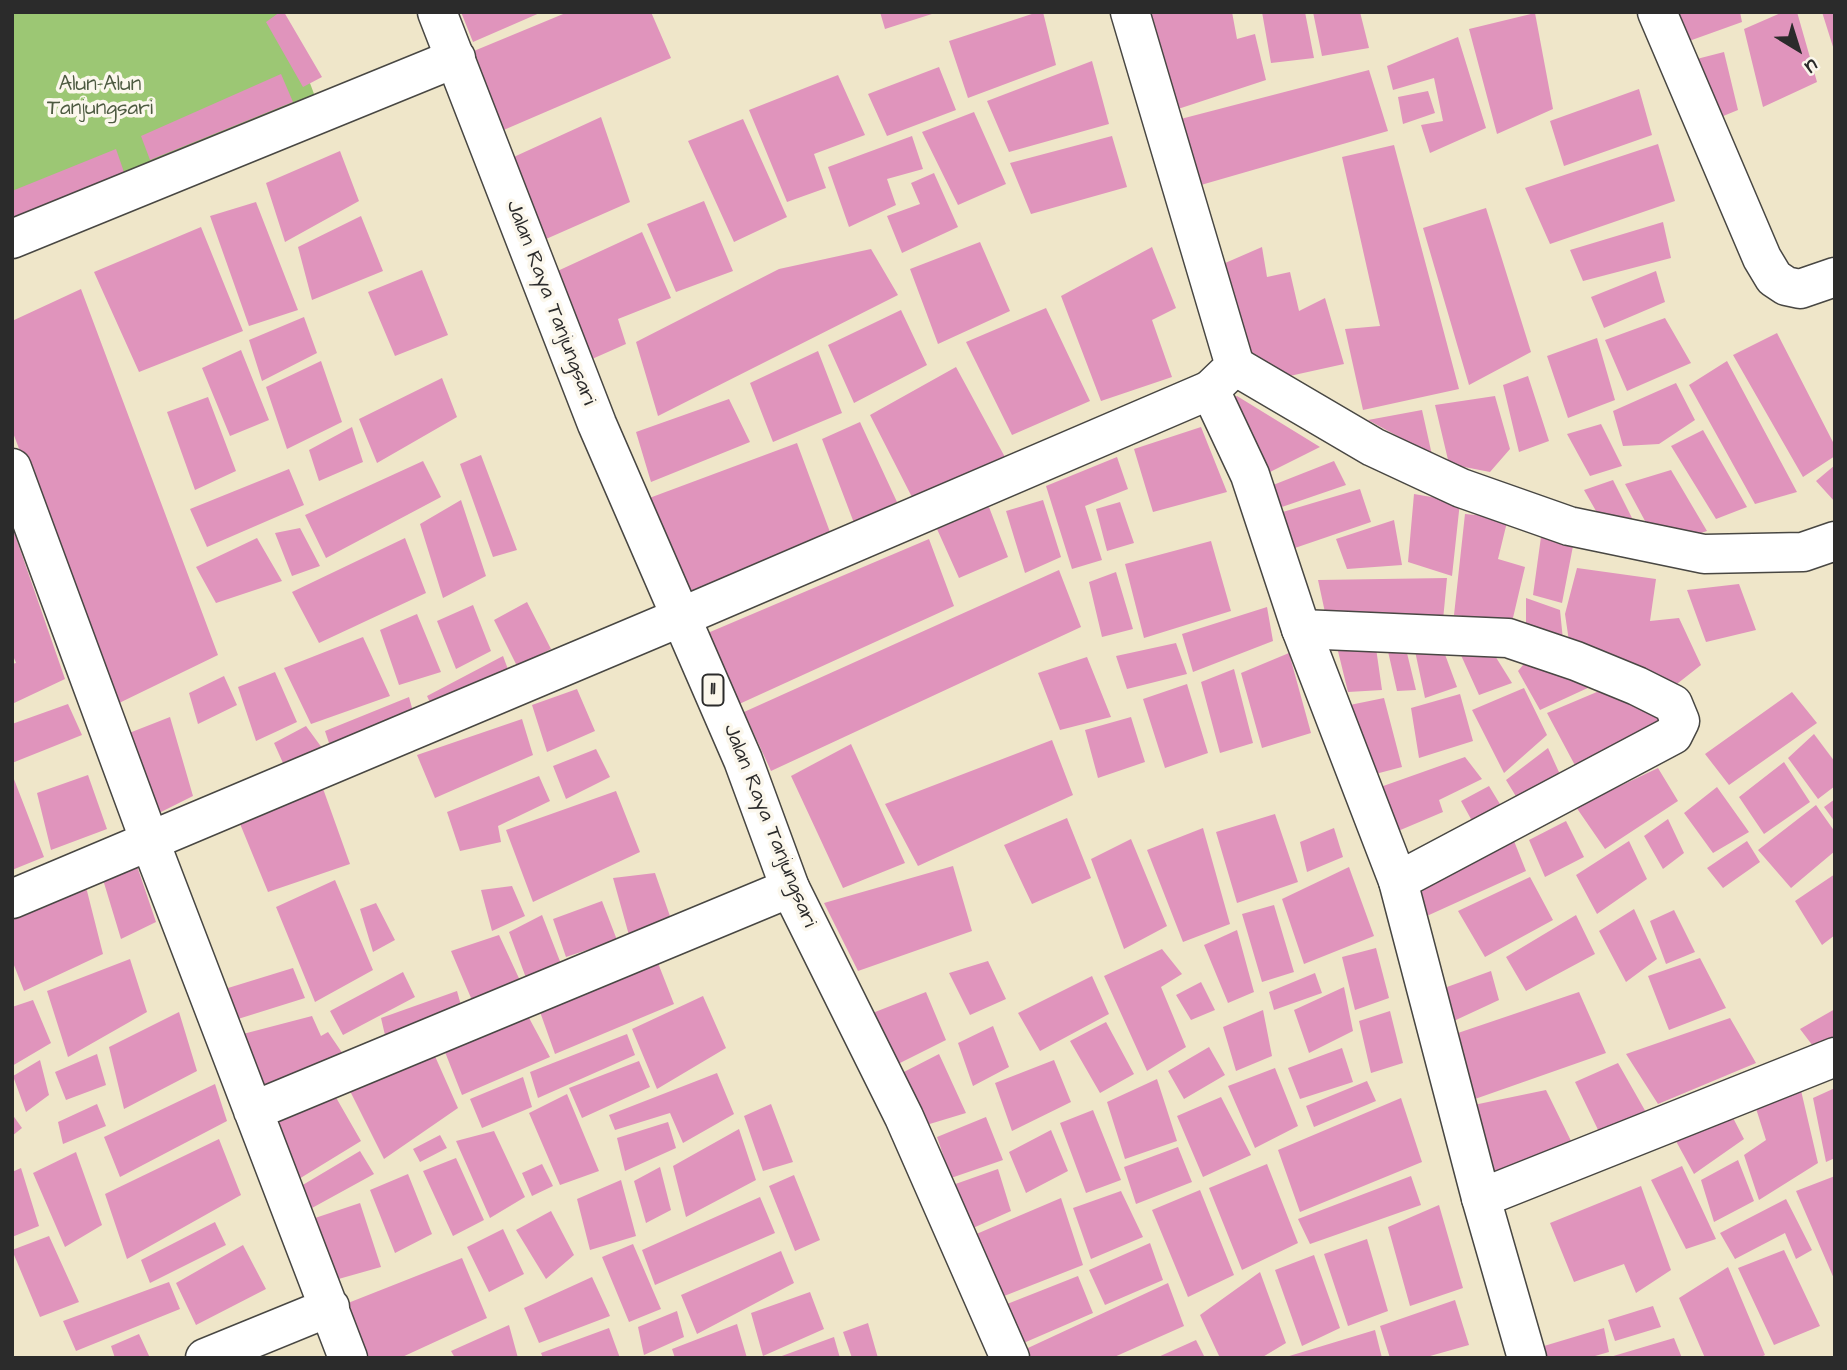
<!DOCTYPE html>
<html>
<head>
<meta charset="utf-8">
<style>
  body { margin:0 }
  #map { position:relative; width:1847px; height:1370px; overflow:hidden; background:#efe6c9; font-family:"Architects Daughter",sans-serif }
  canvas { display:block }
  .frame { position:absolute; inset:0; border:14px solid #2b2b2b; pointer-events:none }
  .north { position:absolute; left:1763px; top:14px; width:70px; height:70px; -webkit-text-stroke:5px #fbf7ec; paint-order:stroke; rotate:142deg; font-size:19px; font-weight:700; line-height:28px; text-align:center; color:#2b2b2b }
  .north::after { content:''; display:block; margin:auto; width:24px; height:32px; background:#2b2b2b; clip-path:polygon(50% 0,100% 100%,50% 72%,0 100%) }
</style>
</head>
<body>
<div id="map">
<canvas width="1847" height="1370"></canvas>
<div class="frame"></div>
<div class="north">U</div>
</div>
<script>
const context = document.querySelector('canvas').getContext('2d');
context.lineJoin = 'round';
function paint(path, color) {
  context.fillStyle = color;
  context.fill(path, 'evenodd');
}
function toPath(rows) {
  const path = new Path2D();
  for (const r of rows) {
    path.moveTo(r[0], r[1]);
    for (let i = 2; i < r.length; i += 2) path.lineTo(r[i], r[i + 1]);
  }
  return path;
}
function stroke(path, color, width, dash) {
  context.strokeStyle = color;
  context.lineWidth = width;
  context.lineCap = dash ? 'butt' : 'round';
  context.setLineDash(dash || []);
  context.stroke(path);
}
function drawText(font, color, halo, rows, align = 'center') {
  context.font = font + ' "Architects Daughter",sans-serif';
  context.lineWidth = 7;
  context.setLineDash([]);
  context.textBaseline = 'middle';
  context.strokeStyle = halo;
  context.fillStyle = color;
  for (const [text, x, y, turn = 0] of rows) {
    context.save();
    context.translate(x, y);
    context.rotate((+turn || 0) * Math.PI / 180);
    context.textAlign = isNaN(turn) ? turn : align;
    if (halo) context.strokeText(text, 0, 0);
    context.fillText(text, 0, 0);
    context.restore();
  }
}
const green = toPath([
  [12,12,283,12,319,107,12,226]
]);
const building = toPath([
  [280,12,284,12,322,77,303,87,266,22],
  [461,12,542,12,473,42],
  [568,12,651,12,671,58,499,132,469,53],
  [880,12,935,12,935,13,885,29],
  [1038,12,1043,12,1056,65,968,98,949,41],
  [1148,12,1232,12,1237,39,1255,34,1266,80,1175,110],
  [1262,12,1305,12,1314,58,1271,63],
  [1313,12,1360,12,1369,48,1322,56],
  [1664,12,1740,12,1742,22,1678,45],
  [1783,12,1797,12,1817,82,1763,107,1744,29],
  [1822,12,1835,12,1835,50,1834,50],
  [1535,13,1553,109,1497,134,1469,29],
  [1458,37,1486,128,1430,153,1421,125,1443,121,1434,78,1393,90,1387,66],
  [1724,52,1738,110,1711,121,1689,61],
  [1092,61,1109,124,1009,152,987,101],
  [939,67,956,110,887,136,868,94],
  [1369,70,1388,131,1194,187,1173,121],
  [281,74,293,102,150,160,141,136],
  [838,75,865,135,814,154,826,188,787,202,749,110],
  [1639,89,1652,135,1564,166,1550,121],
  [1428,91,1435,113,1403,124,1398,97],
  [974,112,1006,184,958,205,922,132],
  [601,117,630,202,537,243,505,161],
  [743,119,787,217,734,242,688,141],
  [912,136,923,169,887,179,896,205,849,227,828,167],
  [1112,136,1127,187,1031,214,1010,163],
  [1658,144,1675,201,1550,244,1525,188],
  [1394,145,1459,389,1363,410,1345,329,1380,326,1342,157],
  [116,149,125,175,12,221,12,191],
  [340,151,359,201,285,242,266,183],
  [934,173,958,227,902,253,887,216,920,204,911,183],
  [704,201,733,271,676,292,647,224],
  [256,202,298,310,249,326,210,216],
  [1486,208,1531,352,1469,385,1423,228],
  [361,216,383,271,312,300,298,247],
  [1663,222,1671,258,1583,281,1570,250],
  [201,227,243,331,139,372,94,272],
  [642,232,671,298,618,319,626,344,583,363,551,274],
  [980,242,1010,311,938,344,910,269],
  [1152,247,1176,308,1152,320,1172,377,1101,401,1061,296],
  [1262,247,1267,277,1290,272,1299,311,1325,298,1344,364,1276,379,1240,339,1216,267],
  [871,249,898,295,658,416,636,342,779,269],
  [422,270,448,335,395,356,368,292],
  [1656,271,1665,302,1604,328,1591,297],
  [81,289,218,655,115,705,12,430,12,321],
  [1046,308,1090,401,1012,435,966,342],
  [901,310,927,365,854,403,828,345],
  [304,317,317,353,262,381,249,340],
  [1665,318,1691,363,1627,391,1605,340],
  [1777,333,1835,446,1835,456,1803,477,1733,355],
  [1597,338,1615,400,1568,418,1547,356],
  [241,350,269,420,230,436,202,368],
  [818,351,842,413,773,442,750,383],
  [321,361,342,422,287,449,266,387],
  [1727,361,1797,492,1755,504,1689,385],
  [956,367,1006,459,915,503,870,415],
  [1528,376,1549,441,1519,452,1503,385],
  [442,378,457,417,377,463,359,419],
  [1676,383,1695,420,1659,444,1623,446,1613,411],
  [1237,396,1320,447,1262,476,1227,399],
  [1495,396,1510,449,1490,472,1449,464,1435,405],
  [208,397,236,471,195,490,167,412],
  [729,399,750,442,651,482,636,432],
  [1422,410,1432,455,1368,420],
  [860,422,897,502,854,523,822,439],
  [1601,424,1622,466,1590,476,1567,434],
  [352,427,363,462,319,481,309,450],
  [1201,427,1227,492,1153,512,1134,449],
  [1703,430,1747,507,1716,519,1671,446],
  [797,443,830,532,684,595,644,500],
  [481,455,517,550,493,557,460,464],
  [1117,457,1128,489,1085,506,1102,560,1072,569,1046,486],
  [423,461,441,497,326,558,305,515],
  [1334,461,1346,485,1276,509,1268,487],
  [1835,465,1835,502,1816,481],
  [289,469,304,505,207,547,190,509],
  [1671,470,1707,531,1683,539,1651,532,1625,484],
  [1613,480,1634,522,1604,525,1584,490],
  [1360,489,1371,522,1289,550,1276,514],
  [1414,494,1460,502,1452,576,1408,562],
  [461,500,486,576,443,598,420,524],
  [1043,500,1061,557,1025,573,1006,511],
  [1120,502,1134,543,1107,551,1096,509],
  [989,507,1008,557,959,578,937,529],
  [1465,514,1508,518,1498,559,1525,567,1512,622,1454,615],
  [1394,520,1402,565,1347,569,1336,539],
  [300,528,320,566,292,576,275,533],
  [13,529,65,679,12,704,12,664,16,663,12,653],
  [1541,537,1573,546,1562,603,1533,595],
  [257,538,282,581,216,603,196,567],
  [405,538,426,593,319,643,292,592],
  [929,539,954,606,737,705,703,635],
  [1211,541,1231,611,1144,638,1125,564],
  [1577,568,1656,579,1650,621,1679,618,1701,665,1668,691,1571,655,1565,614],
  [1059,570,1081,627,771,771,744,712],
  [1116,572,1133,629,1102,637,1089,582],
  [1447,578,1443,620,1326,617,1318,580],
  [1739,584,1756,630,1706,642,1687,590],
  [1526,598,1560,610,1564,650,1526,636],
  [527,602,551,649,517,666,494,620],
  [473,605,491,651,456,669,437,621],
  [1267,607,1273,641,1193,672,1182,634],
  [417,614,441,672,399,685,380,630],
  [363,637,390,696,311,724,284,668],
  [1176,643,1187,674,1127,689,1116,656],
  [1337,647,1376,648,1382,690,1348,692],
  [1387,647,1406,649,1416,690,1397,691],
  [1443,649,1457,687,1425,698,1415,651],
  [1492,651,1512,683,1479,695,1460,653],
  [1289,653,1311,733,1262,748,1241,673],
  [503,656,509,672,434,711,427,696],
  [1087,657,1111,717,1060,730,1038,673],
  [1528,659,1592,686,1540,710,1518,671],
  [1234,669,1253,743,1220,753,1201,682],
  [275,672,297,722,256,741,238,687],
  [224,676,237,705,198,724,189,693],
  [1187,684,1208,753,1165,768,1143,699],
  [1524,688,1547,735,1504,773,1472,710],
  [577,689,595,731,547,752,532,705],
  [1604,689,1652,708,1663,727,1578,771,1547,713],
  [1792,692,1817,723,1729,785,1705,754],
  [1460,694,1473,741,1419,758,1411,708],
  [409,697,414,715,332,752,325,731],
  [1384,698,1402,767,1364,777,1340,707],
  [68,704,82,735,12,763,12,724],
  [170,717,193,796,149,818,119,737],
  [1131,717,1145,762,1098,778,1085,730],
  [522,719,533,755,435,798,417,755],
  [306,726,325,752,287,772,274,743],
  [1814,734,1835,762,1835,786,1818,799,1788,758],
  [1052,740,1073,795,918,866,885,804],
  [851,744,905,863,843,888,791,776],
  [1548,748,1563,781,1520,803,1506,780],
  [596,749,610,777,566,799,553,766],
  [1465,757,1482,779,1439,800,1443,812,1391,834,1372,790],
  [1784,762,1810,802,1764,834,1739,797],
  [1658,768,1678,801,1605,849,1576,807],
  [12,774,44,857,12,870],
  [88,775,107,829,51,850,37,793],
  [539,776,550,801,498,826,501,842,460,851,447,812],
  [321,783,350,864,268,892,236,814],
  [1489,786,1506,814,1476,828,1461,801],
  [1717,787,1749,832,1713,853,1684,813],
  [616,791,640,852,533,902,506,830],
  [1835,799,1835,822,1824,807],
  [1816,805,1835,832,1835,851,1791,888,1758,850],
  [1275,814,1298,882,1237,903,1216,832],
  [1067,818,1091,878,1032,904,1004,845],
  [1668,819,1684,853,1663,869,1644,836],
  [1566,821,1584,857,1545,877,1529,840],
  [1203,828,1230,924,1183,942,1147,850],
  [1334,828,1343,857,1307,872,1300,842],
  [1510,831,1526,871,1418,920,1411,885],
  [1131,839,1167,926,1124,949,1091,859],
  [1629,841,1647,879,1597,914,1576,875],
  [1747,841,1760,862,1723,888,1707,868],
  [136,863,156,922,121,939,101,873],
  [953,866,972,931,858,971,824,903],
  [1349,867,1374,936,1304,964,1282,899],
  [655,873,672,922,632,946,613,878],
  [1835,874,1835,935,1822,945,1795,901],
  [1530,877,1553,920,1485,957,1458,911],
  [335,880,373,970,315,1002,276,907],
  [85,883,103,954,24,991,12,960,12,908],
  [512,886,525,916,492,931,481,890],
  [602,901,617,940,566,957,553,919],
  [376,903,395,940,373,952,360,909],
  [1274,905,1294,972,1262,982,1242,914],
  [1634,909,1657,959,1626,982,1599,931],
  [1674,910,1695,952,1666,964,1650,921],
  [542,915,563,969,529,986,509,932],
  [1576,915,1595,954,1526,991,1506,957],
  [1237,930,1254,992,1228,1003,1204,945],
  [499,935,523,987,477,1012,451,951],
  [1376,948,1389,998,1355,1010,1342,957],
  [1162,949,1182,974,1161,987,1186,1047,1147,1071,1104,976],
  [1700,958,1726,1008,1669,1030,1648,976],
  [130,959,147,1012,68,1057,47,991],
  [988,961,1006,999,970,1015,949,973],
  [658,963,674,1004,555,1054,539,1009],
  [293,968,305,998,238,1019,228,988],
  [1491,971,1499,1000,1443,1026,1436,991],
  [403,972,415,997,343,1035,330,1011],
  [1315,973,1322,993,1274,1010,1269,992],
  [1092,976,1109,1014,1040,1051,1018,1013],
  [1201,982,1215,1010,1191,1020,1176,995],
  [1344,987,1353,1031,1309,1053,1294,1010],
  [457,991,464,1016,388,1048,381,1018],
  [926,992,946,1040,894,1066,870,1014],
  [1579,992,1606,1053,1475,1099,1452,1035],
  [703,996,726,1048,657,1089,632,1029],
  [33,1000,51,1043,12,1066,12,1007],
  [1835,1009,1835,1040,1816,1050,1800,1029],
  [1263,1010,1272,1056,1236,1071,1223,1027],
  [1390,1011,1403,1063,1371,1073,1359,1021],
  [179,1012,197,1071,124,1109,109,1047],
  [312,1016,321,1036,328,1032,345,1057,261,1092,243,1034],
  [528,1016,550,1057,462,1095,443,1047],
  [1730,1018,1756,1063,1658,1104,1626,1054],
  [1106,1022,1134,1074,1100,1093,1070,1041],
  [993,1026,1009,1067,973,1086,958,1043],
  [627,1034,635,1055,538,1098,530,1072],
  [1209,1047,1225,1075,1184,1099,1168,1071],
  [1342,1048,1353,1082,1300,1099,1288,1068],
  [97,1054,106,1085,66,1100,55,1072],
  [434,1054,458,1108,384,1159,347,1085],
  [939,1054,966,1113,923,1126,896,1076],
  [40,1060,49,1095,26,1112,13,1076],
  [1054,1060,1071,1102,1012,1131,995,1083],
  [639,1061,650,1087,582,1118,569,1088],
  [1618,1063,1647,1114,1601,1136,1575,1082],
  [1275,1068,1298,1126,1255,1148,1228,1086],
  [717,1073,734,1114,683,1143,670,1113,615,1130,609,1115],
  [523,1077,532,1107,482,1128,470,1099],
  [1157,1079,1177,1141,1125,1159,1107,1102],
  [1367,1081,1376,1101,1314,1127,1306,1106],
  [1799,1082,1818,1163,1759,1200,1744,1155,1766,1140,1753,1099],
  [215,1084,227,1121,120,1177,104,1137],
  [1835,1088,1835,1158,1826,1162,1813,1098],
  [1546,1090,1572,1143,1486,1178,1464,1107],
  [334,1094,361,1141,294,1182,264,1122],
  [567,1094,599,1171,560,1185,529,1113],
  [1221,1097,1251,1155,1203,1177,1177,1116],
  [1401,1098,1422,1162,1300,1212,1278,1150],
  [97,1104,106,1126,63,1144,58,1122],
  [771,1104,793,1162,763,1171,744,1116],
  [1093,1110,1121,1180,1086,1193,1060,1123],
  [12,1114,22,1128,12,1136],
  [1731,1114,1744,1139,1694,1174,1671,1132],
  [986,1117,1003,1160,951,1178,937,1137],
  [668,1122,676,1148,625,1171,617,1138],
  [739,1129,756,1180,686,1217,673,1166],
  [1051,1130,1068,1171,1026,1193,1009,1152],
  [494,1131,525,1197,490,1218,456,1141],
  [440,1135,447,1148,420,1162,413,1149],
  [219,1139,241,1195,127,1259,105,1194],
  [1178,1147,1192,1182,1136,1204,1124,1167],
  [360,1151,374,1174,312,1208,301,1186],
  [76,1152,102,1225,65,1247,33,1173],
  [456,1158,484,1220,453,1236,423,1171],
  [1738,1160,1754,1201,1714,1222,1701,1180],
  [542,1164,553,1186,532,1196,522,1173],
  [1267,1164,1298,1243,1242,1270,1209,1188],
  [1682,1166,1716,1239,1686,1249,1651,1180],
  [660,1167,671,1210,646,1223,634,1181],
  [21,1168,39,1226,12,1237,12,1172],
  [998,1169,1011,1211,964,1232,947,1187],
  [408,1174,432,1234,395,1253,370,1190],
  [794,1175,820,1240,795,1251,769,1186],
  [1411,1176,1421,1205,1310,1244,1298,1219],
  [1835,1176,1835,1281,1796,1191],
  [621,1180,636,1236,590,1250,577,1199],
  [1641,1186,1671,1270,1636,1293,1624,1264,1574,1282,1550,1223],
  [1200,1190,1234,1275,1188,1297,1152,1210],
  [1121,1191,1143,1237,1091,1259,1073,1208],
  [760,1197,775,1233,655,1285,642,1250],
  [1061,1198,1083,1265,994,1300,967,1238],
  [1786,1199,1812,1250,1796,1259,1785,1233,1735,1259,1720,1233],
  [360,1203,381,1267,335,1280,315,1218],
  [1439,1205,1463,1288,1410,1306,1388,1227],
  [551,1211,574,1255,546,1279,516,1230],
  [215,1222,226,1245,150,1283,141,1260],
  [503,1229,524,1274,489,1292,467,1247],
  [49,1236,79,1302,40,1317,12,1250],
  [1367,1239,1388,1311,1348,1326,1324,1254],
  [1150,1243,1163,1280,1105,1305,1089,1270],
  [633,1244,661,1309,629,1322,602,1257],
  [243,1245,266,1289,196,1325,176,1283],
  [1784,1250,1820,1326,1774,1345,1738,1268],
  [781,1251,794,1283,697,1334,681,1295],
  [1314,1255,1340,1328,1302,1346,1275,1270],
  [462,1258,487,1318,400,1358,368,1358,348,1303],
  [1728,1267,1765,1355,1759,1358,1705,1358,1679,1298],
  [1260,1272,1286,1343,1261,1358,1220,1358,1200,1315],
  [1078,1276,1093,1313,1012,1348,997,1308],
  [592,1277,610,1316,539,1343,524,1308],
  [169,1282,180,1309,76,1351,63,1321],
  [1168,1283,1184,1326,1112,1358,1017,1358,1015,1354],
  [810,1292,824,1329,763,1356,751,1313],
  [1455,1300,1469,1345,1423,1358,1390,1358,1380,1326],
  [1653,1306,1661,1327,1615,1341,1608,1320],
  [677,1311,684,1337,644,1355,638,1327],
  [868,1323,878,1358,852,1358,843,1332],
  [737,1324,747,1358,675,1358,672,1349],
  [509,1325,518,1358,455,1358,451,1351],
  [609,1328,620,1358,543,1358,541,1353],
  [1604,1328,1609,1352,1588,1358,1547,1358,1544,1346],
  [1375,1330,1382,1358,1287,1358,1286,1357],
  [139,1334,150,1358,115,1358,111,1346],
  [834,1337,840,1358,779,1358,779,1357],
  [1674,1338,1682,1358,1610,1358,1610,1357],
  [1196,1340,1205,1358,1156,1358]
]);
const minor = toPath([
  [1657,12,1762,258,1774,278,1786,286,1800,289,1835,277],
  [12,239,456,58],
  [1235,366,1373,447,1461,488,1569,526,1704,554,1803,552,1835,541],
  [12,468,149,839,348,1358],
  [1301,629,1508,638,1576,661,1637,686,1673,704,1680,721,1673,735,1398,881],
  [12,899,681,617,1210,390],
  [253,1111,790,888],
  [1481,1198,1835,1057],
  [205,1358,330,1307]
]);
const tertiary = toPath([
  [1130,12,1235,366,1210,390,1250,475,1301,629,1398,881,1481,1198,1527,1358]
]);
const trunk = toPath([
  [437,12,597,424,743,760,790,888,904,1117,1010,1358]
]);
const shields = [
  [713,690,21]
];
const shieldNames = [
  ["11",713,690]
];
const parkNames = [
  ["Alun-Alun",100,86],
  ["Tanjungsari",100,110]
];
const streetNames = [
  ["Jalan Raya Tanjungsari",550,303,69],
  ["Jalan Raya Tanjungsari",769,826,68]
];
paint(green, '#9cc774');
paint(building, '#e094bc');
stroke(minor, '#484743', 41);
stroke(tertiary, '#484743', 41);
stroke(trunk, '#484743', 41);
stroke(minor, '#fff', 38);
stroke(tertiary, '#fff', 38);
stroke(trunk, '#fff', 38);
for (const [x, y, w] of shields) {
  const box = new Path2D();
  box.roundRect(x - w / 2, y - 15.5, w, 31, 5);
  context.fillStyle = '#fbf7ec';
  context.fill(box);
  stroke(box, '#2b2b2b', 2);
}
drawText('bold 19px', '#2b2b2b', null, shieldNames);
drawText('21px', '#4d5a41', '#fbf7ec', parkNames);
drawText('21px', '#2b2b2b', '#fbf7ec', streetNames);
</script>
</body>
</html>
